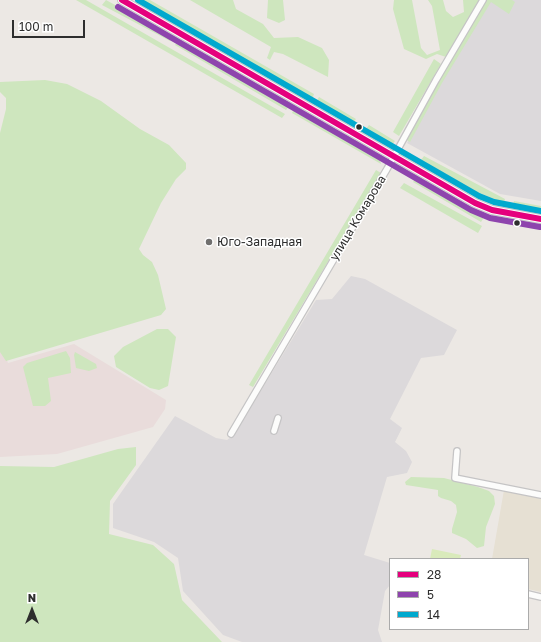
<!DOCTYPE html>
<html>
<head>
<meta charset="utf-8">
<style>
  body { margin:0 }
  #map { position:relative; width:541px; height:642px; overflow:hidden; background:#ece8e4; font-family:"Golos Text",sans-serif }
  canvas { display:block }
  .legend { position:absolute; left:389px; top:558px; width:140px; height:72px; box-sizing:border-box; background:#fff; border:1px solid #ababab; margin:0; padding:5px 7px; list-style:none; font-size:12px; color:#2e2e2e }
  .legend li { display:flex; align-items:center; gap:8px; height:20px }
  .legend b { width:20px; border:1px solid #ababab }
  .north { position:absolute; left:12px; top:590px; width:40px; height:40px; -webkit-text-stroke:3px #fff; paint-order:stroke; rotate:0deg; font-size:11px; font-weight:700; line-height:16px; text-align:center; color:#2e2e2e }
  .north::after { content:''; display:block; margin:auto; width:14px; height:18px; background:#2e2e2e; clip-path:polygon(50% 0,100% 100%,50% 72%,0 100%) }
  .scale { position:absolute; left:12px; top:20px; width:73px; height:18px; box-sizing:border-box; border:2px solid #2e2e2e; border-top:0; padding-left:5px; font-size:12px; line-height:14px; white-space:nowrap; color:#2e2e2e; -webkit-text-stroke:3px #fff; paint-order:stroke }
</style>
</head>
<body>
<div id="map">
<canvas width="541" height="642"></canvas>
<ul class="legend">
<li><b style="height:5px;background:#e5007d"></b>28</li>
<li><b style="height:5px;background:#8e44ad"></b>5</li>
<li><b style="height:5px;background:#00a9ce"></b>14</li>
</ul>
<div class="north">N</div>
<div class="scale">100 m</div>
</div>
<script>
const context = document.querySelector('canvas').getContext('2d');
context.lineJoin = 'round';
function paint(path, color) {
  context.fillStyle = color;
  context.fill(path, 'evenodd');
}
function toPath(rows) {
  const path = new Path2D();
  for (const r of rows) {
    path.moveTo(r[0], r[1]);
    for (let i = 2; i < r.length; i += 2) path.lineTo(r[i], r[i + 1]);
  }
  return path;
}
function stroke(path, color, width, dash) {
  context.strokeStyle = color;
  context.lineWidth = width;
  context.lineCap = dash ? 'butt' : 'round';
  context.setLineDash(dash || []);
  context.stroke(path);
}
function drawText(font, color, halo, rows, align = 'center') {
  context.font = font + ' "Golos Text",sans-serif';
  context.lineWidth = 3;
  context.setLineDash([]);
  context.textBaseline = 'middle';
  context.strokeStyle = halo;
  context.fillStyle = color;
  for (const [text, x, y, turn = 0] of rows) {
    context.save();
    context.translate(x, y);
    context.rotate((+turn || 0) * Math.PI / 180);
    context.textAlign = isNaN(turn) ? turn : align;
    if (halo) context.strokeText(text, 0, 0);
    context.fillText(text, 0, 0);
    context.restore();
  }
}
const industrial = toPath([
  [487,0,541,0,541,201,500,194,407,143],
  [351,276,365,279,457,330,444,355,421,358,390,419,402,428,395,442,406,451,412,462,407,473,387,477,364,555,390,563,390,585,385,591,378,630,382,642,242,642,223,635,183,591,178,558,154,542,113,528,113,504,175,416,216,438,227,440,234,435,316,300,332,299]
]);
const education = toPath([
  [504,490,541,497,541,592,528,589,528,559,492,559]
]);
const medical = toPath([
  [0,342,8,363,74,344,166,400,165,409,153,427,57,454,0,457]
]);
const green = toPath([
  [76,0,86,0,285,114,282,118],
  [106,0,173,37,170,41,102,5],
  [138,0,150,0,314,94,312,100],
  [190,0,233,0,236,9,263,24,274,38,298,37,322,48,329,60,328,77,283,54,274,52,270,60,267,58,271,47],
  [268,0,283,0,285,20,279,23,267,18],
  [394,0,412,0,421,48,427,55,440,50,432,6,428,0,443,0,446,11,453,17,464,12,463,0,479,0,446,57,437,54,426,59,404,49,393,9],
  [487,0,512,0,515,2,509,14,491,2,442,83,410,142,405,139,438,80],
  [179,40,291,104,286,110,175,45],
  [434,59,441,64,399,136,393,132],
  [45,80,67,84,101,101,140,129,169,145,186,163,186,169,176,179,161,203,139,249,143,255,152,262,158,275,166,309,161,315,6,361,0,352,0,133,6,109,6,98,0,92,0,82],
  [319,97,356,119,352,124,315,104],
  [295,107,379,157,381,164,292,113],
  [369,125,395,141,391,146,365,130],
  [424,156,505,199,504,203,477,192,421,160],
  [376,170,381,173,253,387,249,385],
  [416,178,485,216,481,222,413,182],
  [404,183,482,226,478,233,400,188],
  [514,201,541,206,541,210,513,205],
  [157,329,168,329,176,337,168,386,159,390,150,388,116,367,114,356,123,347],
  [66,351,70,358,71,373,48,378,51,401,45,406,33,406,23,367,27,363],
  [75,352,96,364,97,368,89,371,76,368,74,355],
  [136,447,136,465,110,501,109,534,153,545,174,564,182,600,222,642,0,642,0,466,54,467,118,449],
  [411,477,444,478,478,487,489,491,494,496,495,504,486,527,484,546,477,548,466,539,452,533,452,529,457,512,456,505,451,501,441,498,438,496,438,490,406,485,405,482]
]);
const pitch = toPath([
  [432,549,461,555,460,559,430,559]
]);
const street = toPath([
  [274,431,278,418],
  [231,434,387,169,436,80,483,0],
  [457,451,455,478,541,495],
  [528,594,541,597]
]);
const secondary = toPath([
  [122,0,475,203,492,210,541,219]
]);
const bus1 = toPath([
  [122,0,475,203,492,210,541,219]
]);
const bus2 = toPath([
  [118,7,471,210,490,218,540,227]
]);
const bus3 = toPath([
  [138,0,479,196,494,202,541,211]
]);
const markers = [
  [359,127,3.5,"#2e2e2e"],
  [517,223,3.5,"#2e2e2e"],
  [209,242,4,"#706f6e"]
];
const streetNames = [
  ["улица Комарова",358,218,-59]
];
const poiNames = [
  ["Юго-Западная",217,242]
];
paint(industrial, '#dcd9db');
paint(education, '#e6e0d3');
paint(medical, '#e9dcdb');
paint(green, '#cee6be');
paint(pitch, '#d9eabb');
stroke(street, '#c5c4c5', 8);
stroke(secondary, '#c5c4c5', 10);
stroke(street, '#fcfcfb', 5.5);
stroke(secondary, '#fcfcfb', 8);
stroke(bus1, '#e5007d', 6);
stroke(bus2, '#8e44ad', 6);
stroke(bus3, '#00a9ce', 6);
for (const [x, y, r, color] of markers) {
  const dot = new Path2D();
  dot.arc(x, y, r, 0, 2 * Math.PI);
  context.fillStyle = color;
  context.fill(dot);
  stroke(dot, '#fff', 1.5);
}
drawText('12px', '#2e2e2e', '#fff', streetNames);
drawText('12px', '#2e2e2e', '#fff', poiNames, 'left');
</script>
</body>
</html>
